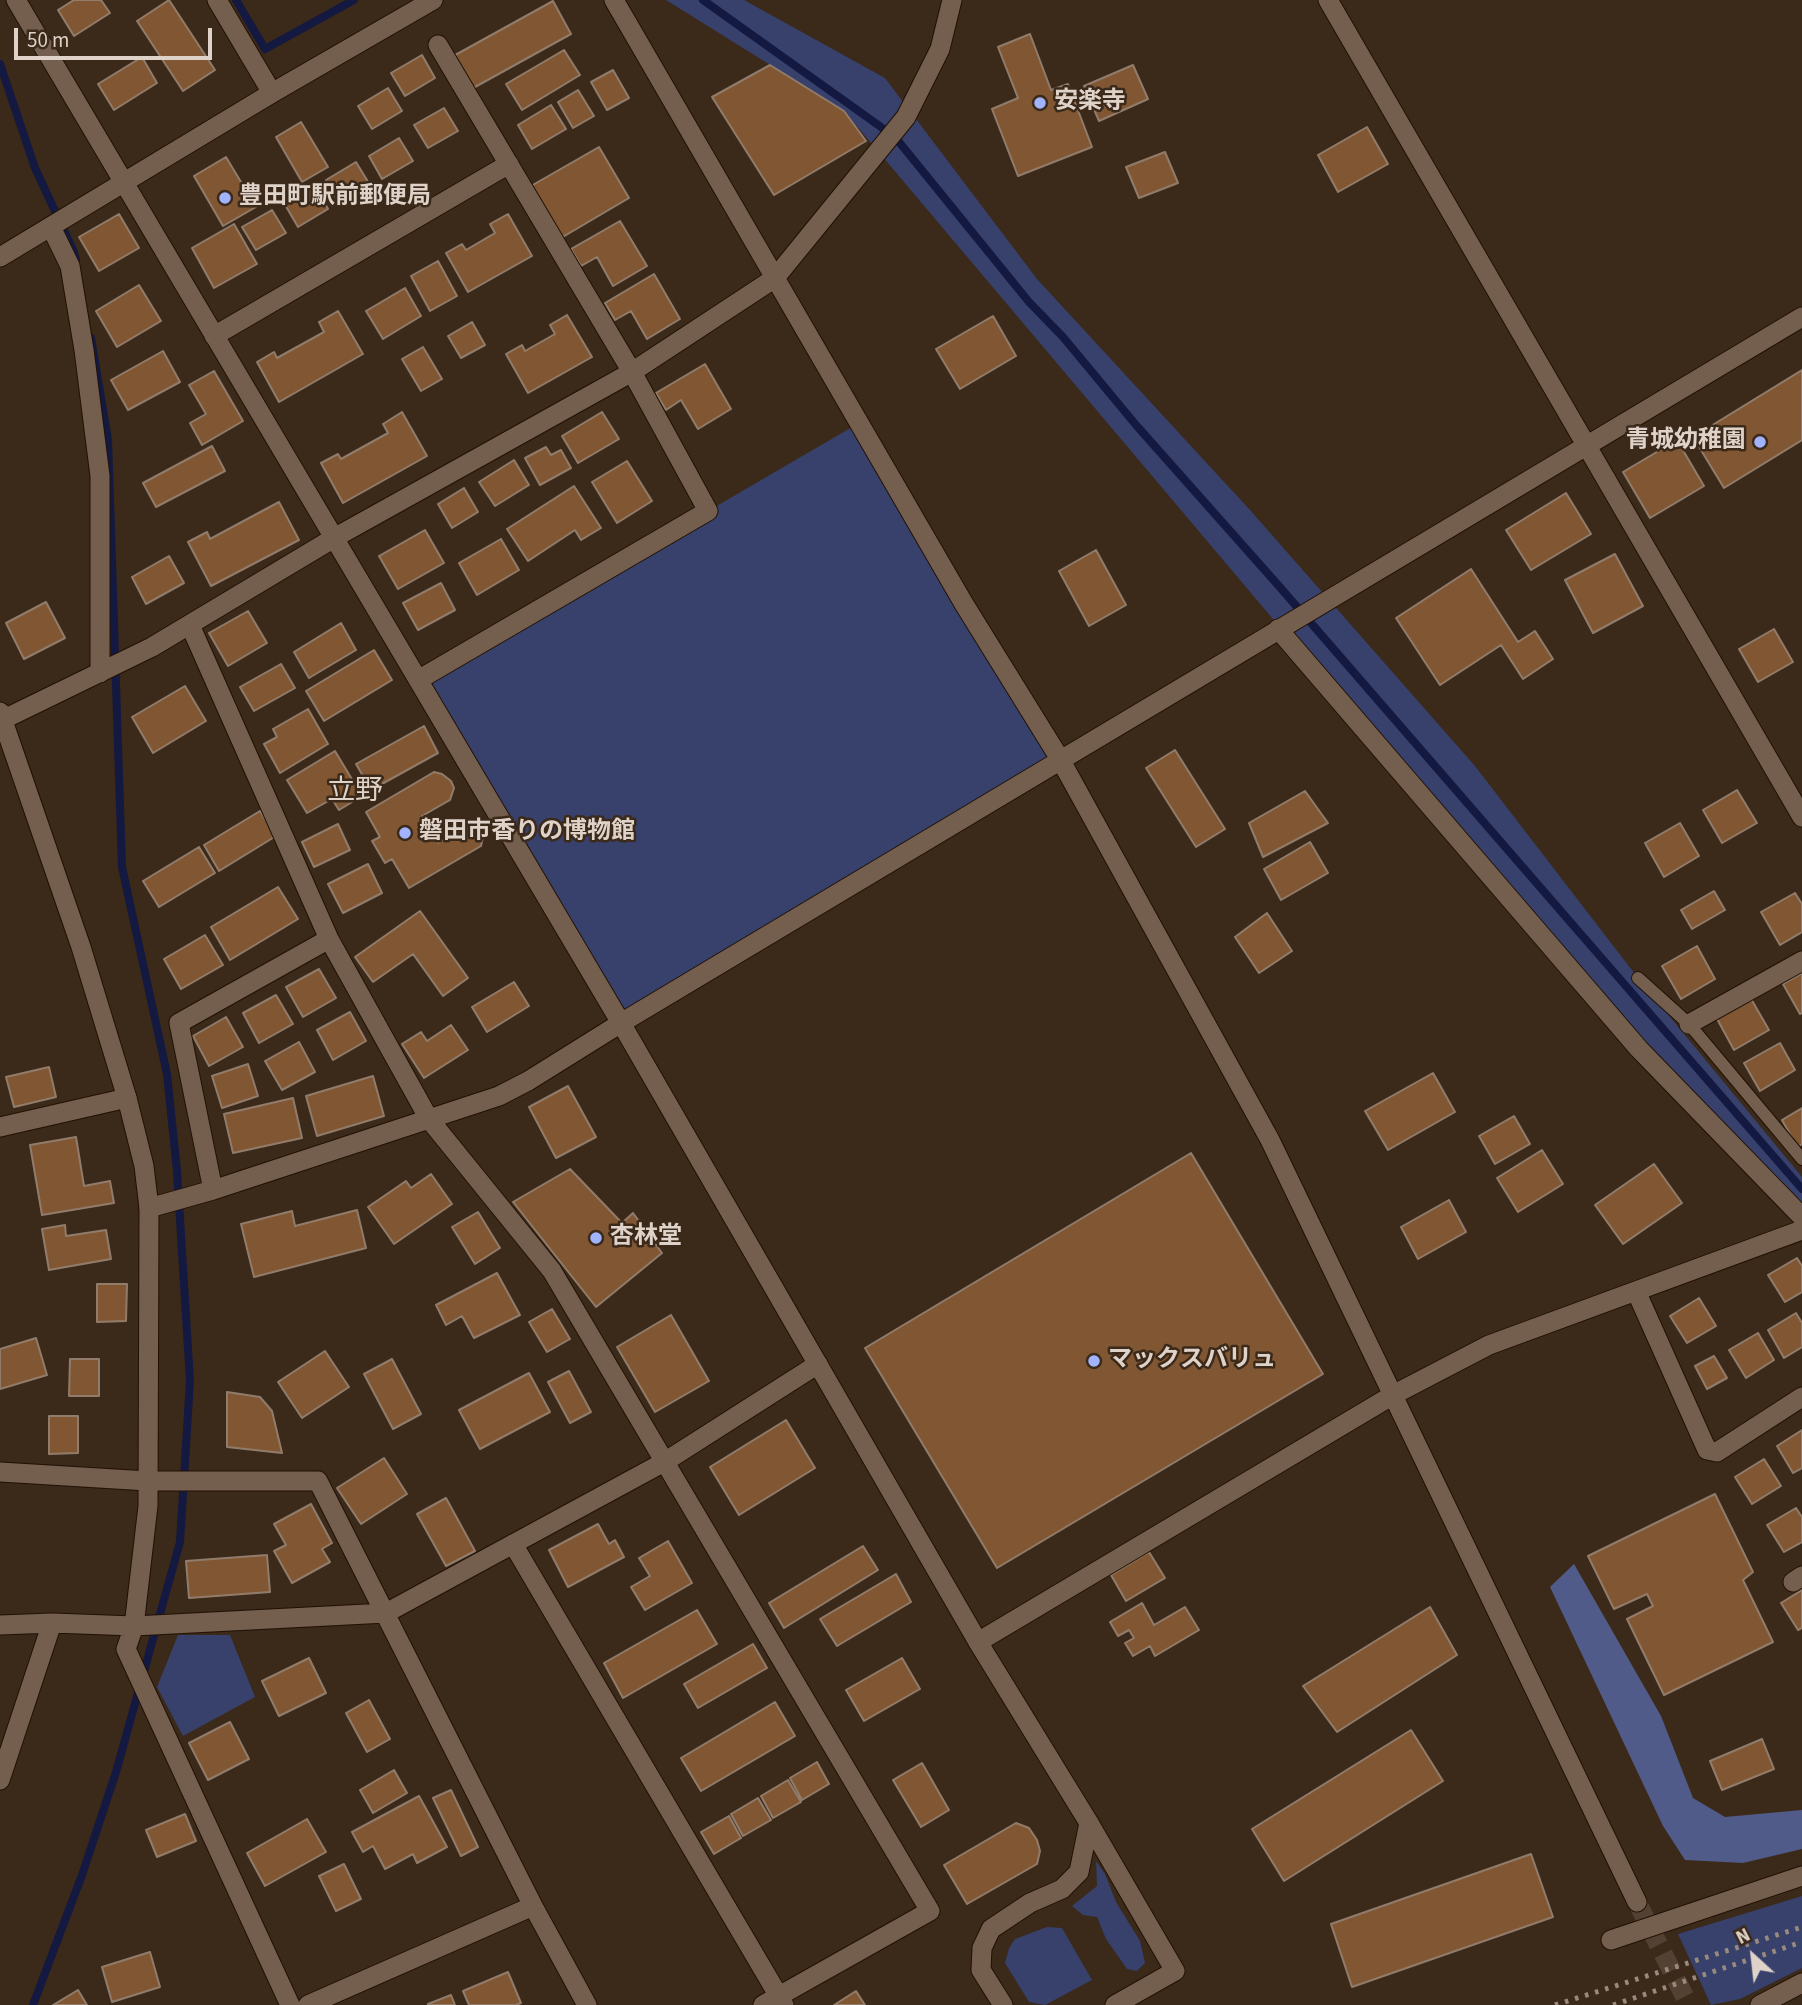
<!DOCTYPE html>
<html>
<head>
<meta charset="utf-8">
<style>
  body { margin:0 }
  #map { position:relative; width:1802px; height:2005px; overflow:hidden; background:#3b291a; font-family:"Source Sans 3",sans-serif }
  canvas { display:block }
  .north { position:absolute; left:1718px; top:1921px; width:70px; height:70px; -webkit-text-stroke:5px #3b291a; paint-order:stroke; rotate:333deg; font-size:19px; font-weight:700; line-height:28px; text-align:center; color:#ded2c9 }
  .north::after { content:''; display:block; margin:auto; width:24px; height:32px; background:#ded2c9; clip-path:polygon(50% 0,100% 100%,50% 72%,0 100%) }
  .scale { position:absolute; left:14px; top:28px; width:198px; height:32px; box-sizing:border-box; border:4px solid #ded2c9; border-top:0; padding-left:9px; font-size:21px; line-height:24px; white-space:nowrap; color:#ded2c9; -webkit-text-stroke:5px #3b291a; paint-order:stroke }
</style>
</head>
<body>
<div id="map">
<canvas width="1802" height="2005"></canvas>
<div class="north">N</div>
<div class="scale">50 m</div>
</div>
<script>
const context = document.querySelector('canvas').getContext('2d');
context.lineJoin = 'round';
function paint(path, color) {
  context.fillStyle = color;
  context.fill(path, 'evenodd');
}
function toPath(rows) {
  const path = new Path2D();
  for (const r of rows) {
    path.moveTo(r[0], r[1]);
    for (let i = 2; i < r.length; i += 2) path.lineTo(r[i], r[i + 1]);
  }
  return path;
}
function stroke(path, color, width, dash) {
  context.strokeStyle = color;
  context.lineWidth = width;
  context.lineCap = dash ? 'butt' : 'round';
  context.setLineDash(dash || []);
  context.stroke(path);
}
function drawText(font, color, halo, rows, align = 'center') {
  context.font = font + ' "Source Sans 3","Noto Sans JP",sans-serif';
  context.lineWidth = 5;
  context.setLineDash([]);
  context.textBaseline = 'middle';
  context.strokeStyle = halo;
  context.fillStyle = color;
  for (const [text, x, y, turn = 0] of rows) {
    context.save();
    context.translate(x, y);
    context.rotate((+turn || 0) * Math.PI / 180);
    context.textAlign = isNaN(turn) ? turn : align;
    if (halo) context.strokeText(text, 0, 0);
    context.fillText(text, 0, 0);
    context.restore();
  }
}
const green = toPath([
  [666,0,744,0,885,78,1037,279,1250,510,1475,766,1638,978,1802,1177,1802,1229,1446,824,844,111],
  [859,423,1060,759,621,1023,418,680],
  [178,1635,230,1635,255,1697,183,1736,157,1687],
  [1096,1861,1105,1874,1116,1902,1140,1941,1145,1963,1137,1971,1127,1969,1106,1939,1097,1917,1083,1915,1072,1906,1097,1886],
  [1802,1896,1802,1968,1740,1999,1711,2005,1678,1934],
  [1047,1927,1062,1928,1092,1980,1045,2005,1029,2002,1005,1963,1009,1948,1015,1939]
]);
const forest = toPath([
  [1574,1564,1661,1716,1693,1798,1725,1817,1802,1810,1802,1849,1743,1863,1685,1860,1663,1826,1550,1587]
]);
const stream = toPath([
  [236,0,265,49,354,0],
  [703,0,895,137,1029,302,1063,337,1136,425,1278,585,1802,1189],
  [0,64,35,168,73,250,76,260],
  [33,2005,82,1875,116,1772,180,1542,190,1381,177,1171,167,1074,122,867,108,440,91,338]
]);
const building = toPath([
  [74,0,101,0,110,13,74,36,58,10,74,0],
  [169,0,215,70,183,91,137,21,169,0],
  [553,1,571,34,466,92,448,59,553,1],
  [1030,34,1051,90,1068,84,1092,147,1018,176,992,109,1018,98,998,47,1030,34],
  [564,50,580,75,522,110,506,84,564,50],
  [422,55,435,78,405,96,391,73,422,55],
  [142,57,157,83,114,110,98,84,142,57],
  [770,65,844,111,866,141,774,195,712,97,770,65],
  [1133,65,1148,99,1099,121,1084,86,1133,65],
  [613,70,629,98,607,110,591,82,613,70],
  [388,88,402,111,372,129,358,106,388,88],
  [578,90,594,116,573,128,558,102,578,90],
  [551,105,566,129,532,149,518,125,551,105],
  [444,108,458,131,428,148,414,125,444,108],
  [301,122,328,167,302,182,276,137,301,122],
  [1367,127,1388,164,1338,192,1318,155,1367,127],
  [399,138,413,161,382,179,369,156,399,138],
  [599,147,629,198,561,238,531,186,599,147],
  [1165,152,1178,183,1139,198,1126,167,1165,152],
  [226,157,256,207,223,226,194,176,226,157],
  [356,162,370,185,339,203,326,180,356,162],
  [315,186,328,209,298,227,284,203,315,186],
  [272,210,286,233,256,250,242,227,272,210],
  [119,214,139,248,99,271,79,237,119,214],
  [508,214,532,256,468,292,446,253,462,244,466,250,495,233,490,224,508,214],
  [620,221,647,266,613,286,597,257,581,266,571,249,620,221],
  [234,224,257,264,214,288,192,248,234,224],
  [438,261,457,296,430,311,411,276,438,261],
  [654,274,680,319,647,339,631,311,615,320,605,303,654,274],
  [139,285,161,321,117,347,96,311,139,285],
  [405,288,421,316,383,339,366,311,405,288],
  [338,311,363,354,279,402,257,362,274,352,277,358,324,332,319,322,338,311],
  [567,315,592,357,528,393,506,354,522,345,525,351,555,334,550,325,567,315],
  [993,316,1016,356,960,389,936,349,993,316],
  [472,322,485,345,461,358,448,336,472,322],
  [423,347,442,379,421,391,402,359,423,347],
  [163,351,180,382,128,410,111,380,163,351],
  [705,364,731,409,698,429,681,400,666,410,656,393,705,364],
  [1802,370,1802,440,1724,488,1693,437,1802,370],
  [214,371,243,421,202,445,190,423,206,414,189,385,214,371],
  [402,412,427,456,343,503,321,463,338,454,341,459,388,433,383,424,402,412],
  [602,412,619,439,578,463,562,436,602,412],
  [1677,440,1704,486,1650,518,1623,472,1677,440],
  [212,446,225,471,156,507,143,483,212,446],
  [546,447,551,455,561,450,571,468,540,485,525,458,546,447],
  [514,460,529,485,495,506,479,482,514,460],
  [627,461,652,501,617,523,592,482,627,461],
  [574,486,601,528,581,540,575,530,528,561,507,529,574,486],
  [464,488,478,512,452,528,438,504,464,488],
  [1566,493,1591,534,1531,570,1506,530,1566,493],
  [279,502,299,540,211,586,188,542,207,532,210,539,279,502],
  [425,530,444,563,398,589,379,556,425,530],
  [501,539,519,570,477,595,459,563,501,539],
  [1096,550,1126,605,1089,626,1059,571,1096,550],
  [1615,554,1643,606,1593,633,1565,580,1615,554],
  [169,556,184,583,146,604,132,577,169,556],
  [1471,569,1518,642,1535,631,1553,659,1523,679,1501,645,1440,685,1396,618,1471,569],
  [441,583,455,610,418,630,403,603,441,583],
  [46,602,65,638,24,659,6,623,46,602],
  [248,611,267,643,228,666,209,633,248,611],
  [341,623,356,650,309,678,294,652,341,623],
  [1774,629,1793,662,1758,682,1739,649,1774,629],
  [374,650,392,680,324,721,306,691,374,650],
  [281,664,295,688,254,711,240,687,281,664],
  [185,686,206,721,153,753,132,717,185,686],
  [308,709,328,744,280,773,264,744,277,737,273,729,308,709],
  [424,726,438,753,371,790,356,764,424,726],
  [1175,750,1225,829,1196,847,1146,768,1175,750],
  [335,751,362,796,339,810,332,799,307,813,287,780,335,751],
  [434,772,442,774,451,781,454,788,450,800,422,816,438,843,469,825,479,829,483,837,481,846,409,888,392,859,385,863,372,841,380,837,366,812,434,772],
  [1737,790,1757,823,1722,843,1703,810,1737,790],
  [1305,791,1328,823,1263,857,1249,823,1305,791],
  [260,811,276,836,219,871,204,845,260,811],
  [1680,823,1699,856,1664,877,1645,843,1680,823],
  [338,824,350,850,314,867,302,842,338,824],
  [1310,842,1328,873,1281,900,1264,869,1310,842],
  [199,847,215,873,159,907,143,881,199,847],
  [368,864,382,893,343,913,328,884,368,864],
  [278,887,298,919,230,960,211,927,278,887],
  [1714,891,1725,910,1692,929,1681,910,1714,891],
  [1795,893,1802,904,1802,932,1780,945,1761,912,1795,893],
  [420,911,468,978,443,996,413,954,373,982,355,957,420,911],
  [1267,913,1292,951,1259,973,1235,937,1267,913],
  [205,935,223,965,181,989,164,959,205,935],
  [1697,946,1715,979,1681,999,1662,966,1697,946],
  [319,969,336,998,303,1017,286,987,319,969],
  [1802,973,1802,1013,1800,1014,1783,984,1802,973],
  [514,982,529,1006,487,1032,472,1007,514,982],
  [276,995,293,1024,259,1043,243,1013,276,995],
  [1750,997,1769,1030,1734,1050,1716,1017,1750,997],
  [350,1012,366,1041,333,1060,317,1030,350,1012],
  [226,1017,243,1047,209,1066,193,1036,226,1017],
  [451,1025,468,1050,424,1078,402,1044,421,1032,427,1041,451,1025],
  [299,1042,315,1072,282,1090,265,1061,299,1042],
  [1780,1043,1795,1070,1760,1091,1744,1063,1780,1043],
  [248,1064,258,1096,222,1108,212,1076,248,1064],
  [49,1067,56,1097,14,1107,6,1077,49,1067],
  [1433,1073,1455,1112,1388,1150,1365,1111,1433,1073],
  [373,1076,384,1116,317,1136,306,1096,373,1076],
  [568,1086,596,1137,556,1158,529,1107,568,1086],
  [293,1098,302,1138,233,1153,224,1114,293,1098],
  [1802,1108,1802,1144,1797,1147,1782,1120,1802,1108],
  [1514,1116,1530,1144,1495,1164,1479,1136,1514,1116],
  [76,1137,84,1186,110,1181,114,1203,42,1215,30,1145,76,1137],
  [1542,1150,1563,1184,1518,1212,1497,1178,1542,1150],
  [1191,1153,1323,1374,997,1568,865,1348,1191,1153],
  [1654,1164,1682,1203,1623,1244,1595,1205,1654,1164],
  [570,1169,622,1223,633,1213,662,1253,596,1307,513,1202,570,1169],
  [431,1174,452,1204,394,1244,368,1207,406,1181,411,1188,431,1174],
  [1449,1200,1466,1232,1418,1259,1401,1227,1449,1200],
  [357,1210,366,1248,254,1277,241,1224,292,1211,295,1226,357,1210],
  [478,1212,500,1248,475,1264,452,1227,478,1212],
  [65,1225,66,1236,106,1230,111,1259,49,1270,42,1229,65,1225],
  [1797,1258,1802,1266,1802,1292,1785,1302,1768,1275,1797,1258],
  [497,1273,520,1315,474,1338,462,1316,446,1325,436,1305,497,1273],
  [97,1284,127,1284,126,1321,97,1322,97,1284],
  [1699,1298,1716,1326,1687,1343,1670,1316,1699,1298],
  [552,1309,570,1339,547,1352,529,1322,552,1309],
  [1796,1313,1802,1323,1802,1347,1784,1358,1768,1330,1796,1313],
  [671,1315,709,1381,655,1412,617,1347,671,1315],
  [1758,1333,1774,1360,1746,1378,1729,1350,1758,1333],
  [36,1338,47,1375,0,1389,0,1349,36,1338],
  [325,1351,349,1387,302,1418,278,1382,325,1351],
  [1714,1356,1727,1378,1707,1389,1695,1366,1714,1356],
  [70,1359,99,1359,99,1396,69,1396,70,1359],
  [392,1359,421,1414,393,1429,364,1374,392,1359],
  [569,1371,591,1412,570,1423,548,1382,569,1371],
  [529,1373,550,1412,480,1449,459,1410,529,1373],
  [227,1392,260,1397,272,1411,282,1453,227,1447,227,1392],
  [49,1416,78,1416,78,1453,49,1454,49,1416],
  [786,1420,815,1468,739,1515,710,1467,786,1420],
  [1802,1430,1802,1468,1793,1473,1777,1446,1802,1430],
  [384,1458,407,1494,361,1524,337,1488,384,1458],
  [1764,1459,1781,1486,1752,1504,1735,1477,1764,1459],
  [1715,1494,1753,1572,1743,1580,1773,1642,1664,1695,1627,1619,1653,1606,1647,1594,1614,1609,1588,1556,1715,1494],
  [446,1498,475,1551,446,1566,417,1514,446,1498],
  [311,1504,332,1543,322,1549,330,1562,292,1583,274,1551,286,1545,274,1524,311,1504],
  [1796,1508,1802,1517,1802,1542,1784,1552,1767,1525,1796,1508],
  [598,1524,609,1544,615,1540,624,1557,568,1587,549,1550,598,1524],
  [668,1541,692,1583,645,1610,631,1587,650,1576,639,1558,668,1541],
  [863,1546,878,1570,784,1628,769,1603,863,1546],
  [1149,1552,1165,1578,1126,1601,1111,1575,1149,1552],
  [267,1555,270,1592,189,1598,186,1561,267,1555],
  [896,1574,911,1602,837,1646,820,1619,896,1574],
  [1802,1590,1802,1628,1798,1630,1781,1603,1802,1590],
  [1142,1603,1154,1625,1185,1607,1199,1630,1155,1656,1150,1646,1133,1656,1125,1643,1134,1638,1129,1630,1118,1636,1110,1622,1142,1603],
  [1430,1607,1457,1655,1337,1732,1303,1686,1430,1607],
  [697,1610,717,1644,623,1698,604,1663,697,1610],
  [753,1644,767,1668,698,1708,684,1684,753,1644],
  [309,1658,326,1693,279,1716,262,1681,309,1658],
  [902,1658,920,1689,864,1721,846,1690,902,1658],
  [369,1700,390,1739,367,1752,346,1713,369,1700],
  [775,1702,795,1736,701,1791,681,1758,775,1702],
  [230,1722,249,1759,208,1780,189,1743,230,1722],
  [1411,1730,1443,1781,1284,1881,1252,1829,1411,1730],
  [1762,1739,1774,1769,1722,1790,1710,1761,1762,1739],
  [817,1762,829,1784,802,1800,790,1778,817,1762],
  [922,1763,949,1810,921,1827,893,1780,922,1763],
  [394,1770,407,1793,373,1813,360,1790,394,1770],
  [788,1780,801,1802,773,1818,761,1796,788,1780],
  [451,1790,478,1847,461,1856,433,1798,451,1790],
  [419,1796,447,1847,417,1863,413,1854,385,1869,373,1846,363,1852,352,1832,419,1796],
  [758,1798,771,1820,743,1836,731,1814,758,1798],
  [185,1814,196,1841,157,1857,146,1830,185,1814],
  [729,1816,741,1838,714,1854,701,1832,729,1816],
  [307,1819,326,1852,265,1886,247,1853,307,1819],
  [1016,1823,1029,1828,1037,1840,1040,1851,1037,1864,967,1904,944,1865,1016,1823],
  [1531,1854,1553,1917,1352,1987,1331,1924,1531,1854],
  [344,1864,361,1899,336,1911,319,1876,344,1864],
  [150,1952,160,1987,112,2002,102,1967,150,1952],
  [508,1972,521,2003,516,2005,469,2005,463,1991,508,1972],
  [78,1990,87,2005,53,2005,78,1990],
  [856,1991,865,2005,834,2005,856,1991],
  [451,1995,455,2005,428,2005,428,2004,451,1995]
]);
const tertiaryTunnel = toPath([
  [1637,1902,1689,2005]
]);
const service = toPath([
  [1638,978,1689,1024,1802,1159]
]);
const minor = toPath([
  [16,0,621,1023,528,1081,499,1096,213,1190,149,1208,148,1506,134,1626,126,1649,290,2005],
  [217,0,272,93],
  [1328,0,1802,817],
  [51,227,70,266,84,350,100,476,100,673],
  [214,336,509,164],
  [190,625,329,939,179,1023,213,1190],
  [1278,629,1639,1049,1802,1217],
  [418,680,708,511,632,372,438,45],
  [0,721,152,647,334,538,632,372,775,278,906,117,940,49,952,0],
  [329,939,429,1119,552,1271,930,1911,763,2005],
  [1689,1024,1802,961],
  [0,1127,127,1098],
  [1636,1291,1707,1450,1717,1452,1802,1397],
  [0,1472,148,1481,318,1481,533,1906,587,2005],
  [513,1544,784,2005],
  [1793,1582,1802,1576],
  [0,1625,52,1623,134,1626,386,1613,666,1461,818,1364],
  [978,1642,1393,1395,1489,1345,1802,1230],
  [0,1780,52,1623],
  [1089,1823,1175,1971,1115,2005],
  [1611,1940,1802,1876],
  [308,2005,533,1906],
  [1003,2005,981,1970,982,1948,991,1929,1030,1903,1062,1889,1079,1872,1089,1823],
  [1760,2005,1802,1983]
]);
const tertiary = toPath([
  [614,0,964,604,1060,759,1270,1140,1637,1902],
  [0,257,272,93,433,0],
  [0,712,81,947,127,1098,144,1166,149,1208],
  [1089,1823,978,1642,621,1023,1802,317]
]);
const rail = toPath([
  [1555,2005,1802,1927],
  [1613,2005,1802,1942]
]);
const markers = [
  [1040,103,7,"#a1b3fd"],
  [225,198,7,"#a1b3fd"],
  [1760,442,7,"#a1b3fd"],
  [405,833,7,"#a1b3fd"],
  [596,1238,7,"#a1b3fd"],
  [1094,1361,7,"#a1b3fd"]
];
const poiNames = [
  ["安楽寺",1054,103],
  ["豊田町駅前郵便局",239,198],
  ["青城幼稚園",1746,442,"right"],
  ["磐田市香りの博物館",419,833],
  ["杏林堂",610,1238],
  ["マックスバリュ",1108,1361]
];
const quarterNames = [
  ["立野",355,793]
];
paint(green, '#37416c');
paint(forest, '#515b8a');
stroke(stream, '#131941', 8);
paint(building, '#815733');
stroke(building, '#917c6b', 2);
stroke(tertiaryTunnel, '#534234', 19, [19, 10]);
stroke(service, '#211104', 14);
stroke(minor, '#211104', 21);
stroke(tertiary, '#211104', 21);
stroke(service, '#745f4f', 12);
stroke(minor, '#745f4f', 19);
stroke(tertiary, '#745f4f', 19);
stroke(rail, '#998a7e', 5, [3.5, 7]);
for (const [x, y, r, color] of markers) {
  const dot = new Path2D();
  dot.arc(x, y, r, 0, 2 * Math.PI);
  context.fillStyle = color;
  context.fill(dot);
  stroke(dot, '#3b291a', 2.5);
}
drawText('bold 24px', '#ded2c9', '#3b291a', poiNames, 'left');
drawText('28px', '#ded2c9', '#3b291a', quarterNames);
</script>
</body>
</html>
